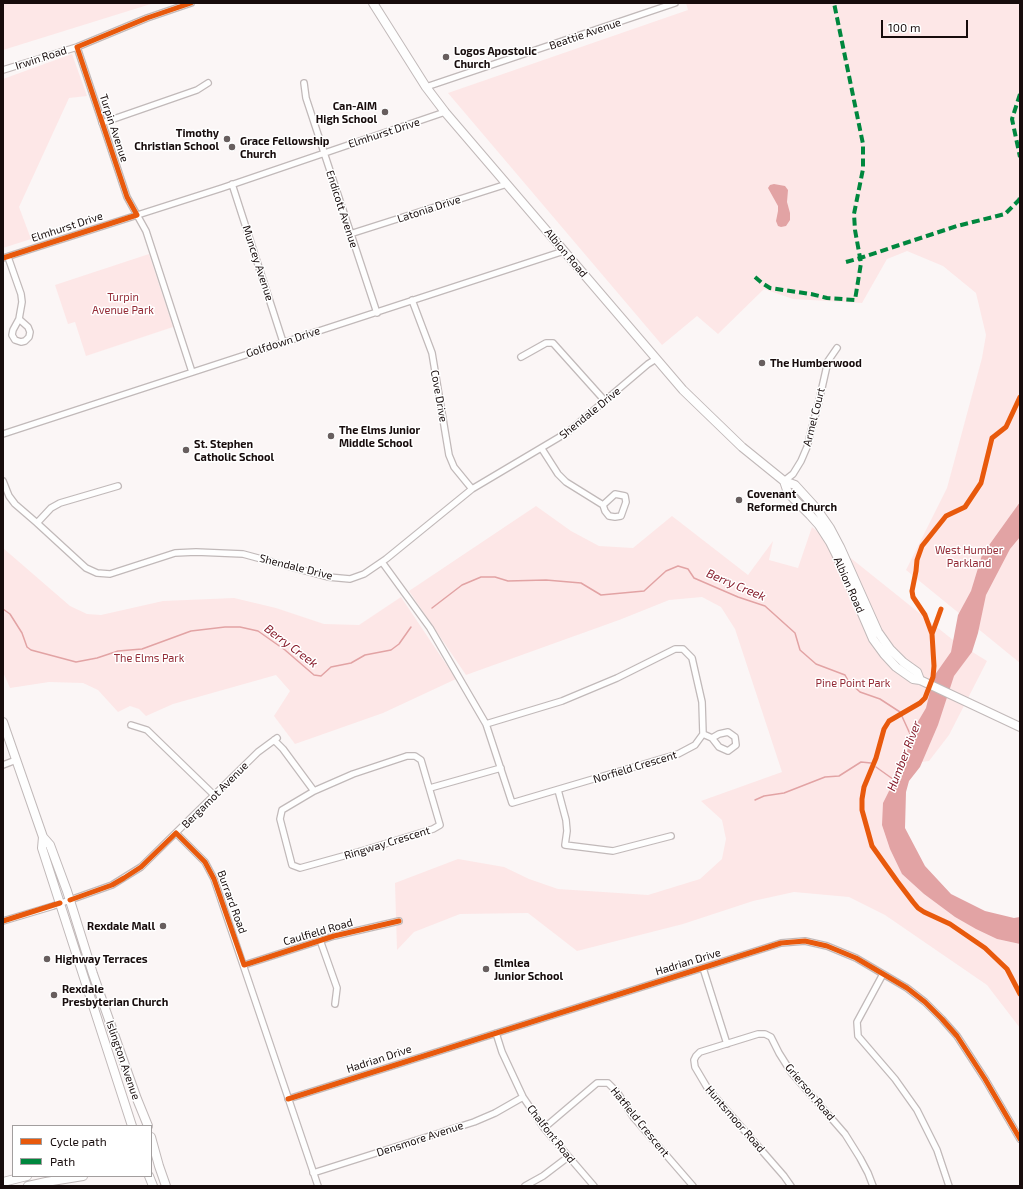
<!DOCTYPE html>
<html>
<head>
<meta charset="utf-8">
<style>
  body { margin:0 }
  #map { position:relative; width:1023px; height:1189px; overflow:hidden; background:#fbf6f6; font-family:"Exo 2",sans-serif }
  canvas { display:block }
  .frame { position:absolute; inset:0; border:4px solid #170c0c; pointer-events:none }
  .legend { position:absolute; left:12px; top:1125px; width:140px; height:52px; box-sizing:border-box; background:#fff; border:1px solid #a29e9e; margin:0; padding:5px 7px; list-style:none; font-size:12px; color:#170c0c }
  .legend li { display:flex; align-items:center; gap:8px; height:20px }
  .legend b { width:20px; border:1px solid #a29e9e }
  .scale { position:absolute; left:881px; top:20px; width:87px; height:18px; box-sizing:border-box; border:2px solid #170c0c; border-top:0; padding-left:5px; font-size:12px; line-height:14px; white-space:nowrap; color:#170c0c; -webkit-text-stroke:3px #fff; paint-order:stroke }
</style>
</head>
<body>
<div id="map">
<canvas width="1023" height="1189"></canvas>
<div class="frame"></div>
<ul class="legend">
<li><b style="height:5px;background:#e8590c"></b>Cycle path</li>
<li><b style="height:5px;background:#00873e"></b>Path</li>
</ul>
<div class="scale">100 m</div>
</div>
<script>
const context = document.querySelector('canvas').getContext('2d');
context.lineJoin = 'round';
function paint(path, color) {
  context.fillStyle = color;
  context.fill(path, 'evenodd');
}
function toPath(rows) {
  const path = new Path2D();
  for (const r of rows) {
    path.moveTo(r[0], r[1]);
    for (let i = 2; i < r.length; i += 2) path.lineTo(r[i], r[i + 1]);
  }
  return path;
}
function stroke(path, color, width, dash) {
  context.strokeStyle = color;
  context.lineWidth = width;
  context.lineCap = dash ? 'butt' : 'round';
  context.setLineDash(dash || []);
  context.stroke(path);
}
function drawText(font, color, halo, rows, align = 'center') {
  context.font = font + ' "Exo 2",sans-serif';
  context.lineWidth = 3;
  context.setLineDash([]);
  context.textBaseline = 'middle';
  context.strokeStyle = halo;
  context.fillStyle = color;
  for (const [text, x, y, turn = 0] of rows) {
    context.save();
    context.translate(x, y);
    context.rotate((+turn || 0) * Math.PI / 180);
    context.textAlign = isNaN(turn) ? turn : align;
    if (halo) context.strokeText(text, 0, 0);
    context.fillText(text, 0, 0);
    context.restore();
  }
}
const green = toPath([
  [3,3,154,3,3,50],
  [686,3,1020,3,1020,502,1009,518,1020,518,1020,663,906,570,947,488,982,358,986,335,976,293,943,266,907,251,887,259,862,303,793,299,764,289,718,334,697,316,662,345,448,93,688,10],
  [72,54,87,96,69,98,19,207,31,239,3,248,3,79],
  [149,254,173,327,86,356,75,322,68,324,55,285],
  [536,506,571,531,599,546,633,548,672,516,748,575,773,541,769,560,798,568,812,527,953,640,987,661,949,735,929,761,905,764,895,782,889,791,902,874,924,894,955,917,997,939,1020,944,1020,1028,987,985,885,915,849,897,794,892,753,901,683,924,577,951,528,913,460,914,414,932,397,950,395,883,458,859,504,867,529,879,558,889,648,895,700,879,722,859,726,839,722,820,701,801,782,772,735,629,721,607,702,597,669,600,619,620,466,675,409,591],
  [3,548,70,606,87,614,101,615,163,601,234,598,276,608,324,624,359,625,401,597,456,679,383,713,295,744,274,716,290,691,276,675,173,704,146,716,139,709,130,706,118,712,98,690,83,683,49,682,10,688,3,672]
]);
const water = toPath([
  [774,184,785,186,788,190,787,202,790,213,790,220,786,226,781,227,778,226,776,221,778,211,778,206,768,188,770,185],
  [1020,502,1020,537,1010,549,986,595,978,633,972,652,954,676,938,725,920,767,909,781,906,792,905,828,925,866,951,894,985,911,1014,918,1020,917,1020,944,997,939,976,929,955,917,924,894,902,874,890,849,882,825,883,803,889,791,895,782,905,764,910,735,926,708,934,676,951,652,958,615,971,591,982,555]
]);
const stream = toPath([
  [432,608,462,585,481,577,495,577,508,581,546,580,581,583,601,595,644,591,666,571,678,566,688,569,694,578,738,597,765,606,795,633,800,650,816,664,845,675,849,682,860,692,880,699,900,712,911,736],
  [3,609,10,614,22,633,27,647,31,650,76,662,97,658,118,651,142,649,191,631,225,627,240,627,258,631,285,650,314,675,321,676,331,667,351,663,365,655,391,650,399,644,411,627],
  [876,767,897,782],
  [755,800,764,796,784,793,825,777,839,776,861,762,871,763]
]);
const minor = toPath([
  [77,47,127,197,146,231,192,372],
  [3,70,77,47,147,18,191,3],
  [304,83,306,98,377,313],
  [426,87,675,3],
  [102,123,197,90,208,83],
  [232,184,283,342],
  [350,234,507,184],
  [8,257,21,294,22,302,19,319,13,330,12,335,15,340,21,342,25,341,29,337,30,332,28,327,19,319],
  [3,258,222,188,445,112],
  [412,300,432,353,449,455,454,467,472,489],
  [521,357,546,343,553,343,605,401],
  [3,434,564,251],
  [542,449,558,474,566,482,603,505,605,511,609,516,615,517,621,516,626,502,625,496,615,494,603,505],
  [3,481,9,496,15,504,37,523,86,568,97,573,110,574,175,553,196,552,243,554,328,577,350,579,364,574,386,559,472,489,568,432,648,364,656,359],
  [784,481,793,474,801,461,807,447,819,401,828,361,837,348],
  [37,523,51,508,60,503,118,486],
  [382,562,430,628,486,724,512,803,678,754,695,745,703,734,702,702,692,658,683,649,675,649,617,678,562,701,486,724],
  [131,725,147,730,214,795],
  [703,734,712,738,719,747,728,751,736,745,735,737,728,732,719,734,712,738],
  [274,740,283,749,314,791],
  [407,756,415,756,421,760,440,825,433,829,365,850,300,868,292,865,280,819,282,810,314,791,353,774,407,756],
  [3,765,16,760],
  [430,788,501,768],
  [558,790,566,820,567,831,565,845,613,851,671,836],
  [176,833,205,862,214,879,318,1186],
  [3,921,53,906,112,885,141,867,258,752,277,738],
  [320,940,337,988,335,1004],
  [244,965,334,936,399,921],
  [703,968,727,1044],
  [883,974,857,1022,858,1036,895,1079,917,1110,937,1150,949,1186],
  [496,1033,502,1052,523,1097,544,1128,594,1186],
  [288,1099,781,943,805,941,827,946,856,958,907,988,925,1002,942,1019,957,1036,985,1079,1020,1139],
  [544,1128,597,1083,608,1083,617,1092,634,1118,693,1186],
  [313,1173,474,1122,495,1113,523,1097],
  [525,1186,543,1176,568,1157],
  [791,1186,784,1176,708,1089,695,1067,694,1060,696,1056,700,1052,758,1034,765,1034,771,1037,779,1053,791,1072,845,1134,860,1158,868,1173,873,1186]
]);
const secondary = toPath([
  [373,3,426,87,445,112,683,390,742,447,784,481,795,485,816,508,830,528,840,547,878,632,890,649,903,662,917,672,920,680],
  [784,481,788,493,810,515,819,525,830,542,838,558,873,639,884,654,896,667,913,679,920,680,1020,727],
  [3,722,43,837,50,845,67,891,93,974,121,1054,137,1099,148,1126],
  [43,837,42,848,132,1126],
  [151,1137,159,1166,166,1186],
  [149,1176,153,1186],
  [3,1182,27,1176],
  [28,1186,46,1182,83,1176]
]);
const quiet = toPath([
  [1020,94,1012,119,1020,157],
  [846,262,860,258,957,226,1005,214,1019,200,1020,198],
  [755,277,762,283,770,288,811,294,827,298,855,300,861,263,855,230,854,214,863,169,863,144,834,3]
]);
const cycleway = toPath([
  [3,258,137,215,127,197,77,47,147,18,191,3],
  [941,609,932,634,934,666,933,677,925,698,920,703,889,721,884,729,876,758,864,787,862,799,862,810,872,846,897,881,913,902,918,908,924,912,950,924,985,948,1007,969,1020,994],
  [932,634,925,615,913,597,912,591,916,571,917,560,922,546,946,516,965,507,981,483,992,438,1006,427,1020,397],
  [70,900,112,885,124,878,141,867,176,833,205,862,214,879,244,965,334,936,399,921],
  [3,921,60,903],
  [288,1099,781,943,805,941,827,946,856,958,907,988,925,1002,942,1019,957,1036,985,1079,1020,1139]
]);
const markers = [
  [446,57,4,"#675e5e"],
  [385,112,4,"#675e5e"],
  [227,139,4,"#675e5e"],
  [232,147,4,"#675e5e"],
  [762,363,4,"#675e5e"],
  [331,436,4,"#675e5e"],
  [186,450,4,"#675e5e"],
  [739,500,4,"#675e5e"],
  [163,926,4,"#675e5e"],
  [47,959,4,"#675e5e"],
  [486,969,4,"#675e5e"],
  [54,995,4,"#675e5e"]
];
const streetNames = [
  ["Beattie Avenue",585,34,-19],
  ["Irwin Road",41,58,-18],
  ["Turpin Avenue",114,128,72],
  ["Elmhurst Drive",384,133,-18],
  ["Endicott Avenue",342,209,72],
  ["Latonia Drive",429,209,-18],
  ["Elmhurst Drive",67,227,-18],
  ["Albion Road",566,253,50],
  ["Muncey Avenue",258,263,72],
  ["Golfdown Drive",283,342,-18],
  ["Cove Drive",439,396,80],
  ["Shendale Drive",590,413,-39],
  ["Armel Court",814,417,-76],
  ["Shendale Drive",296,567,14],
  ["Albion Road",849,585,66],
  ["Norfield Crescent",635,767,-17],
  ["Bergamot Avenue",215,795,-45],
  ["Ringway Crescent",387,843,-17],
  ["Burrard Road",232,902,70],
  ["Caulfield Road",318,932,-16],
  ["Hadrian Drive",688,962,-17],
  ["Hadrian Drive",379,1059,-18],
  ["Islington Avenue",123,1060,71],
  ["Grierson Road",810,1092,50],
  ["Huntsmoor Road",735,1119,49],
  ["Hatfield Crescent",640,1122,51],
  ["Chalfont Road",551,1134,52],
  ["Densmore Avenue",420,1139,-18]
];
const poiNames = [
  ["Logos Apostolic",454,51],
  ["Church",454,64],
  ["Can-AIM",377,106,"right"],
  ["High School",377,119,"right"],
  ["Timothy",219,133,"right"],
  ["Christian School",219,146,"right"],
  ["Grace Fellowship",240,141],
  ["Church",240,154],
  ["The Humberwood",770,363],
  ["The Elms Junior",339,430],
  ["Middle School",339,443],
  ["St. Stephen",194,444],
  ["Catholic School",194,457],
  ["Covenant",747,494],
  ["Reformed Church",747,507],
  ["Rexdale Mall",155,926,"right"],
  ["Highway Terraces",55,959],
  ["Elmlea",494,963],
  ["Junior School",494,976],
  ["Rexdale",62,989],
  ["Presbyterian Church",62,1002]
];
const parkNames = [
  ["Turpin",123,297],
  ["Avenue Park",123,310],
  ["West Humber",969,550],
  ["Parkland",969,563],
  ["The Elms Park",149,658],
  ["Pine Point Park",853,683]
];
const waterNames = [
  ["Berry Creek",736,585,23],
  ["Berry Creek",291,646,37],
  ["Humber River",904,756,-69]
];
paint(green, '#fde7e7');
paint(water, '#e2a3a4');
stroke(stream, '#e2a3a4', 1.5);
stroke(minor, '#c1b9b9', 8);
stroke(secondary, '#c1b9b9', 10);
stroke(minor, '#fefefe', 5.5);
stroke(secondary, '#fefefe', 8);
stroke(quiet, '#00873e', 4, [8, 4]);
stroke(cycleway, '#e8590c', 5);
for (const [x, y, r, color] of markers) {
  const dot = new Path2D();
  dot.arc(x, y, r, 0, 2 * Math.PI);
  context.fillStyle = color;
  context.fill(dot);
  stroke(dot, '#fff', 1.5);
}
drawText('11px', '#170c0c', '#fff', streetNames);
drawText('bold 11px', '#170c0c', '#fff', poiNames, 'left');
drawText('11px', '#932a35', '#fff', parkNames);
drawText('italic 12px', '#861c2b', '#fff', waterNames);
</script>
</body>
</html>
